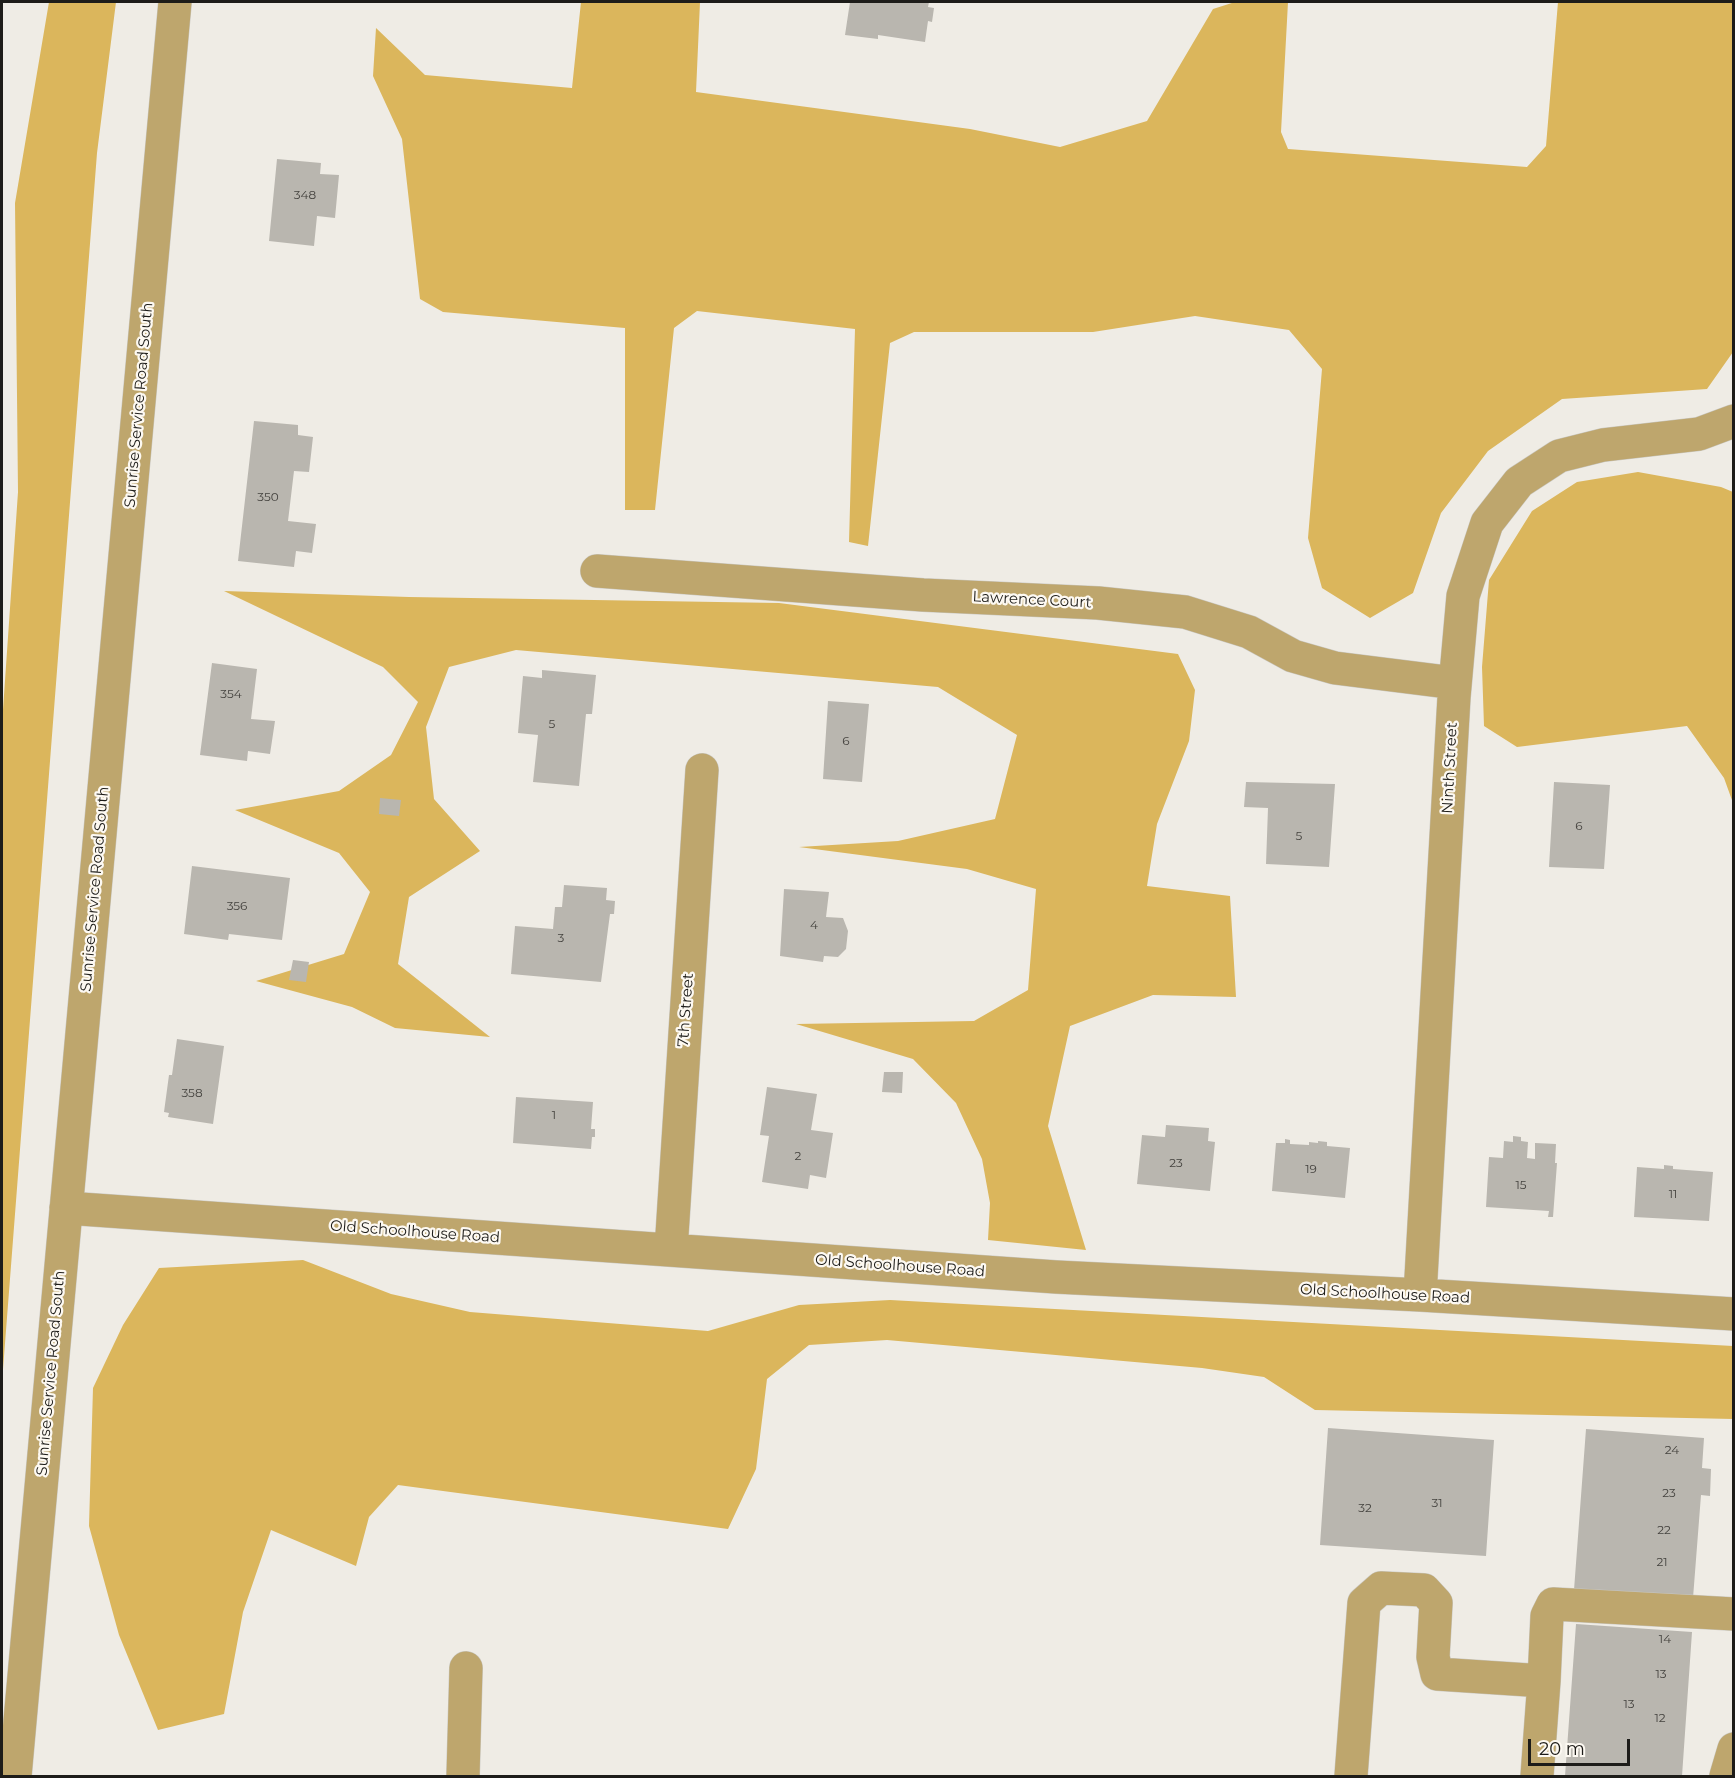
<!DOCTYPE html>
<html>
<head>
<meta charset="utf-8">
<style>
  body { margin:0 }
  #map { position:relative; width:1735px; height:1778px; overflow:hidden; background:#efece5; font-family:Montserrat,sans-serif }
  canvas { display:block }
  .frame { position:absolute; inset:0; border:3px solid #1d1c19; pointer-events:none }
  .scale { position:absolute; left:1528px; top:1739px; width:102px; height:27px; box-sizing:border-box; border:3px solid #1d1c19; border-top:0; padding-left:8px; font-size:18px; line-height:21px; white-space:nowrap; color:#1d1c19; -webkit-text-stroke:4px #fdf9f2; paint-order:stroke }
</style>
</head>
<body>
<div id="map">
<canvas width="1735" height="1778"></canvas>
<div class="frame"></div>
<div class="scale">20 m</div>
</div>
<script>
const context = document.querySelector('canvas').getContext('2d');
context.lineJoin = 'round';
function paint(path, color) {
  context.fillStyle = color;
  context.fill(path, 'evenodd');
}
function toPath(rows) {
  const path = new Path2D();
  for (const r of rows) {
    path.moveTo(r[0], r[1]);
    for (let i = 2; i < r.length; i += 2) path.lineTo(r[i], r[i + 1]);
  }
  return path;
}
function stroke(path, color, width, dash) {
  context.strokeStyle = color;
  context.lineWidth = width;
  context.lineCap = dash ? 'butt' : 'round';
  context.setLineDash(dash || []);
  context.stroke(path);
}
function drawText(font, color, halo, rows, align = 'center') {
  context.font = font + ' Montserrat,sans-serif';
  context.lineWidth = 4.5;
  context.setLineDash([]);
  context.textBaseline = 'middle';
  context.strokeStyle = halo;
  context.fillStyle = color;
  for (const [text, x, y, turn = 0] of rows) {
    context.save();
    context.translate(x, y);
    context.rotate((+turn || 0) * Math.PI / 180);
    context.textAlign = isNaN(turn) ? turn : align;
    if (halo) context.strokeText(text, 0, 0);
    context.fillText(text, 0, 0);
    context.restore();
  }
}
const forest = toPath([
  [49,2,116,2,97,153,2,1382,2,724,18,492,15,203],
  [581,2,700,2,696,92,970,129,1060,147,1147,121,1213,9,1235,2,1288,2,1281,132,1288,149,1527,167,1546,146,1558,2,1733,2,1733,352,1707,389,1562,399,1488,451,1441,513,1413,593,1370,618,1322,588,1308,538,1322,369,1289,330,1195,316,1093,332,914,332,890,343,868,546,849,542,855,329,697,311,674,328,655,510,625,510,625,328,443,312,420,299,402,139,373,76,376,28,425,75,572,88],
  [1638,472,1721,487,1733,492,1733,803,1724,778,1687,726,1517,747,1484,726,1482,667,1489,580,1532,511,1577,482],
  [224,591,409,597,779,603,1178,654,1195,690,1189,741,1157,824,1147,886,1230,896,1236,997,1153,995,1070,1026,1048,1126,1086,1250,988,1240,990,1203,982,1159,956,1103,913,1059,796,1024,974,1021,1028,990,1036,889,967,869,799,847,898,841,995,819,1017,735,938,687,516,650,449,667,426,727,434,799,480,851,409,897,398,964,490,1037,395,1028,352,1007,256,981,344,954,370,892,339,853,235,810,339,791,391,755,418,702,383,667],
  [303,1260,391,1294,470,1312,708,1331,799,1305,890,1300,1733,1346,1733,1419,1315,1410,1264,1377,1202,1368,887,1340,809,1345,767,1379,756,1469,728,1529,398,1485,369,1517,356,1566,271,1530,243,1612,224,1714,158,1730,119,1635,89,1526,93,1388,123,1325,159,1268]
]);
const building = toPath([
  [850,2,929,2,928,7,934,8,932,22,928,21,925,42,878,35,878,39,845,35],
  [277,159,321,163,320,174,339,175,335,218,317,216,314,246,269,241],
  [254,421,298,425,298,435,313,437,309,472,294,471,288,521,316,524,312,553,296,551,294,567,238,561],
  [212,663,257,669,251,719,275,721,270,754,248,751,247,761,200,755],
  [542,670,596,675,592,714,586,714,579,786,533,782,538,735,518,733,523,676,542,678],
  [828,701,869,704,862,782,823,779],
  [1246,782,1335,784,1329,867,1266,864,1268,808,1244,807],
  [1554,782,1610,785,1604,869,1549,867],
  [380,798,401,800,399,816,379,814],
  [192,866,290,878,282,940,229,934,228,940,184,934],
  [564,885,607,888,606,900,615,901,614,914,610,914,601,982,511,974,515,926,553,929,555,907,562,907],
  [784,889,829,892,826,917,843,918,848,931,846,949,838,957,824,956,823,962,780,956],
  [293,960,309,962,306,982,289,980],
  [177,1039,224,1046,213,1124,168,1117,169,1113,164,1112,169,1075,172,1075],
  [884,1072,903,1072,902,1093,882,1092],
  [767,1087,817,1094,811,1130,833,1133,826,1178,810,1175,808,1189,762,1182,769,1136,760,1135],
  [516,1097,593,1102,591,1129,595,1129,595,1137,592,1137,591,1149,513,1143],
  [1166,1125,1209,1128,1208,1141,1215,1142,1210,1191,1137,1184,1142,1135,1165,1137],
  [1513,1136,1521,1137,1521,1141,1528,1142,1527,1158,1535,1159,1535,1143,1556,1144,1555,1163,1557,1163,1553,1217,1548,1217,1549,1211,1486,1207,1489,1157,1503,1158,1504,1141,1513,1142],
  [1285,1139,1290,1140,1290,1144,1309,1145,1309,1142,1318,1143,1318,1141,1327,1142,1327,1146,1350,1148,1345,1198,1272,1191,1276,1143,1285,1143],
  [1664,1165,1673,1166,1673,1169,1713,1172,1709,1221,1634,1217,1637,1167,1664,1169],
  [1328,1428,1494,1440,1486,1556,1320,1545],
  [1586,1429,1704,1438,1702,1468,1711,1469,1710,1496,1701,1495,1693,1598,1574,1590],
  [1576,1624,1692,1632,1682,1776,1565,1776]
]);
const minor = toPath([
  [597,571,923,595,1098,603,1185,612,1249,632,1293,656,1335,668,1455,683],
  [66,1208,1056,1277,1420,1295,1734,1314],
  [671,1250,702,770],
  [1420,1295,1454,697,1463,596,1487,523,1519,482,1559,456,1603,445,1699,434,1734,421],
  [15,1776,175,2],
  [463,1776,466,1668],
  [1351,1776,1364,1603,1381,1588,1424,1590,1436,1603,1433,1657,1437,1674,1544,1681,1547,1616,1553,1604,1734,1614],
  [1537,1776,1544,1681],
  [1726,1776,1734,1749]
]);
const numberNames = [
  ["348",305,195],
  ["350",268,497],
  ["354",231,694],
  ["5",552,724],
  ["6",846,741],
  ["6",1579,826],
  ["5",1299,836],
  ["356",237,906],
  ["4",814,925],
  ["3",561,938],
  ["358",192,1093],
  ["1",554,1115],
  ["2",798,1156],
  ["23",1176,1163],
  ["19",1311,1169],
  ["15",1521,1185],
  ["11",1673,1194],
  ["24",1672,1450],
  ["23",1669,1493],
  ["31",1437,1503],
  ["32",1365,1508],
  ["22",1664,1530],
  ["21",1662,1562],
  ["14",1665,1639],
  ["13",1661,1674],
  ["13",1629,1704],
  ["12",1660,1718]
];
const streetNames = [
  ["Sunrise Service Road South",139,405,-85],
  ["Lawrence Court",1032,600,3],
  ["Ninth Street",1450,768,-87],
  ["Sunrise Service Road South",95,889,-85],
  ["7th Street",686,1010,-86],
  ["Old Schoolhouse Road",415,1232,4],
  ["Old Schoolhouse Road",900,1266,4],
  ["Old Schoolhouse Road",1385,1294,3],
  ["Sunrise Service Road South",51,1373,-85]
];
paint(forest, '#dbb65c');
paint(building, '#b9b6af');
stroke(minor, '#c9c7c0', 34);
stroke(minor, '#bea66d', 33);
drawText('12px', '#44423e', null, numberNames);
drawText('15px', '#1d1c19', '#fdf9f2', streetNames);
</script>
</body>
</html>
